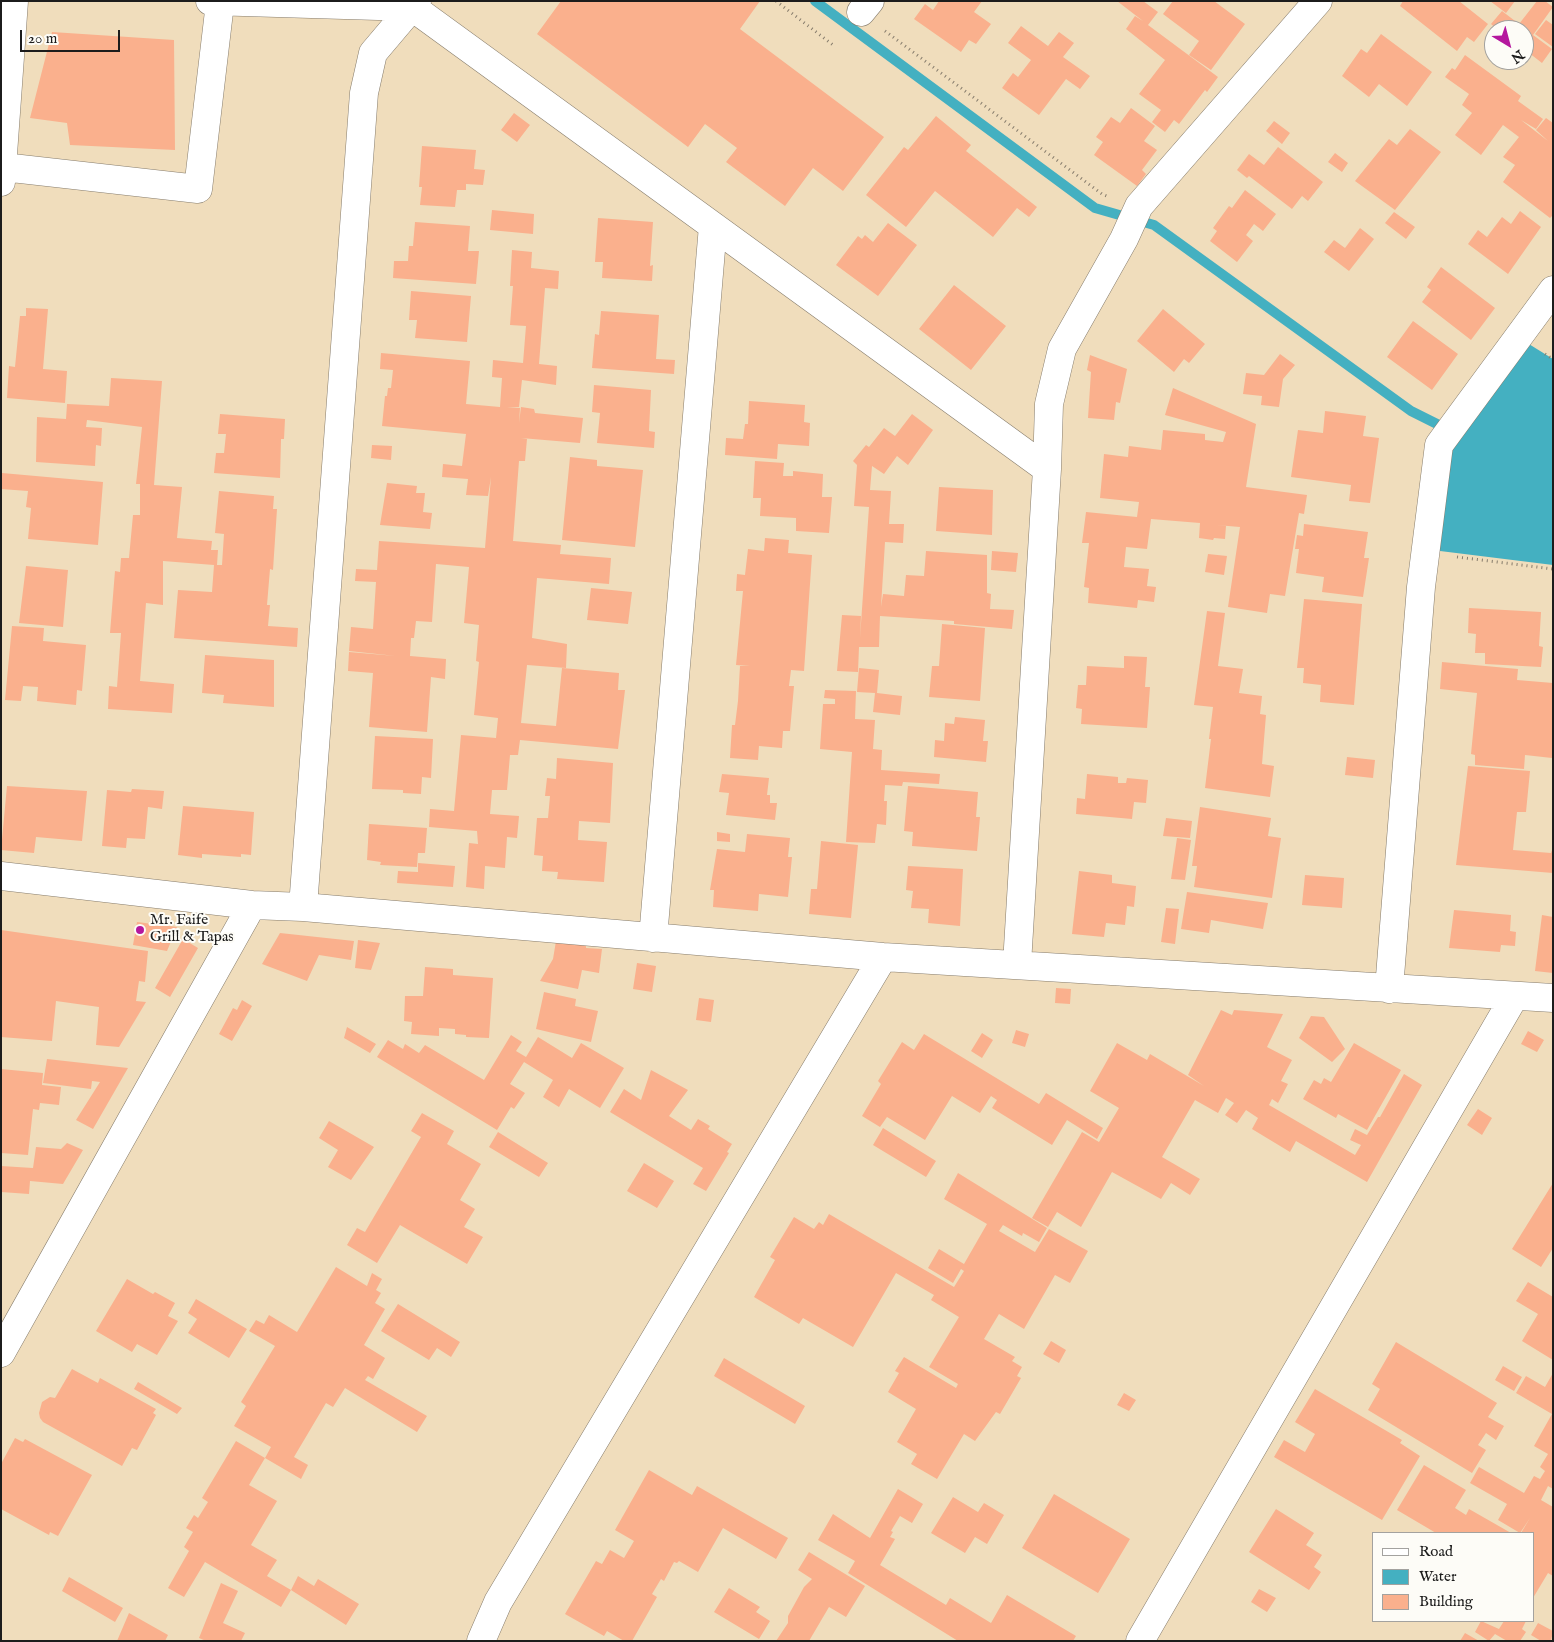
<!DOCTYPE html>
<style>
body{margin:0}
#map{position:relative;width:1554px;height:1642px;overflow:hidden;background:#f0ddbc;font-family:"IM FELL English",serif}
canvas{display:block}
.frame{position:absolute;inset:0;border:2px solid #1c1c1c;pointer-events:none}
.legend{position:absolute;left:1372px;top:1532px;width:162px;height:90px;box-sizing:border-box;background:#fdfcf7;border:1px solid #a3a29f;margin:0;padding:6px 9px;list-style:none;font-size:15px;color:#1c1c1c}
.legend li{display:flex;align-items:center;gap:10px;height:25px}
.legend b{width:25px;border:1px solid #a3a29f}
.north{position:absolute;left:1484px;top:20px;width:50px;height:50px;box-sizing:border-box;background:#fdfcf7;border:1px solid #a3a29f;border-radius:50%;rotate:143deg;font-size:14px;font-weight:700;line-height:20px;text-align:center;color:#1c1c1c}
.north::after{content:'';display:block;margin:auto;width:18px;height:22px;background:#b5179e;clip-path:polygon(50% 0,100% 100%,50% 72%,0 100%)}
.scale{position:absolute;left:20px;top:30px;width:100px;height:22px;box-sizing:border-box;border:2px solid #1c1c1c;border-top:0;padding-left:6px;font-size:15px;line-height:18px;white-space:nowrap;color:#1c1c1c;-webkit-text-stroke:4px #fdfcf7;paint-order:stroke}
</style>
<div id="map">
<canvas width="1554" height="1642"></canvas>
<div class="frame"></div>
<ul class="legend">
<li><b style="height:6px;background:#fff"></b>Road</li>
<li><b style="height:14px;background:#44b0c1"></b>Water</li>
<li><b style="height:14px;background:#fab08d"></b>Building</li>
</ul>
<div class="north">N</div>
<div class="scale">20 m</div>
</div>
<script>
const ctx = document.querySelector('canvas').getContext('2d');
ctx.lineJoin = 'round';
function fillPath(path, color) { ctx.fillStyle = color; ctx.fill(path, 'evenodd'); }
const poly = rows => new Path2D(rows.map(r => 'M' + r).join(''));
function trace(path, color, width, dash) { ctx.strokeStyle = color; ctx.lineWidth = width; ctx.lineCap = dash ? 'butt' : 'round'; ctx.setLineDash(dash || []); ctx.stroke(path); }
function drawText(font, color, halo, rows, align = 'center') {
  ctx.font = font + ' "IM FELL English",serif'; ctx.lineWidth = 4; ctx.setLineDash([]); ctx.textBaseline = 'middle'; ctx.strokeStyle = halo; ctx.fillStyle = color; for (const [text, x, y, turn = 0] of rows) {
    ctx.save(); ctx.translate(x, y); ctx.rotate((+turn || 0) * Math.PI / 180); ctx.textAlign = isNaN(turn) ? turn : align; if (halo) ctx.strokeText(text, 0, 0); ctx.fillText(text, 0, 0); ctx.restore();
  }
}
const water = poly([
 [1524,341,1553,359,1553,565,1432,550,1446,449]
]);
const stream = poly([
 [815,1,1095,208,1154,225,1411,411,1449,430]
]);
const building = poly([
 [561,1,760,1,740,29,884,137,843,191,813,168,785,206,726,162,737,148,705,124,688,147,537,34],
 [939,1,982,1,974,12,991,24,976,44,969,40,961,52,914,19,925,4,933,10],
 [1117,1,1143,1,1158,12,1148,25,1218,77,1207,92,1205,90,1179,124,1174,120,1165,132,1152,122,1161,110,1139,94,1165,60,1126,29,1135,16,1143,21],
 [1173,1,1214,1,1245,24,1211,70,1189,55,1199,41,1163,14],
 [1403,1,1459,1,1488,24,1474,42,1467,37,1457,51,1400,6],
 [1490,1,1515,1,1506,13],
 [1537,1,1545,1,1553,7,1533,35,1552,49,1542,63,1524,49,1528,42,1524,46,1524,30,1498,30,1491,24,1502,11,1519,24],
 [1546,20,1553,25,1553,47,1535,34],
 [1021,26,1048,46,1059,32,1074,43,1063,57,1090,76,1080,89,1066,79,1039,115,1002,88,1013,73,1018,77,1031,60,1008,43],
 [52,32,174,40,175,150,70,145,67,123,30,118],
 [1381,34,1432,72,1407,106,1379,84,1369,97,1342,76,1361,49,1367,53],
 [1465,55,1521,96,1518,101,1543,119,1536,129,1521,120,1548,141,1536,130,1546,118,1553,123,1553,215,1550,218,1503,182,1515,165,1503,157,1519,137,1503,125,1481,155,1455,135,1472,113,1462,105,1469,94,1445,77,1452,68,1455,70],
 [1131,108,1155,126,1144,141,1157,150,1142,170,1146,174,1137,186,1094,155,1103,142,1096,137,1111,117,1120,123],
 [514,113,530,125,517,142,501,130],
 [936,116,971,145,966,151,1037,207,1029,217,1017,208,993,237,935,191,906,227,866,195,904,147,908,150],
 [1274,121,1290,133,1282,144,1266,131],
 [1410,129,1441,152,1395,210,1355,181,1389,139,1397,145],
 [422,146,476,150,474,169,485,170,483,185,466,184,466,190,457,190,455,207,420,205,422,187,419,187],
 [1278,147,1323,182,1308,201,1302,196,1292,209,1249,176,1247,178,1237,170,1249,154,1264,165],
 [1335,153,1348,163,1342,172,1328,162],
 [1245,190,1276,214,1263,231,1254,224,1246,235,1253,241,1237,262,1210,241,1217,231,1213,228,1229,206,1232,208],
 [492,210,534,214,533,234,490,230],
 [1520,211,1541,227,1508,274,1468,244,1478,230,1487,237,1502,217,1511,224],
 [1394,212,1415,227,1406,239,1385,223],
 [598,218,653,222,650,266,653,265,652,281,602,278,603,262,595,262],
 [415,222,470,226,468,251,479,251,476,284,393,278,394,261,408,261,409,246,413,246],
 [888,223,917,245,878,296,836,265,858,236,862,239,865,235,873,242],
 [1360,228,1374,239,1349,271,1324,252,1334,240,1345,248],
 [512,250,532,252,531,268,559,271,558,289,545,288,539,364,557,366,556,385,522,380,519,407,507,407,520,408,519,423,521,407,534,409,535,413,583,418,580,443,521,438,527,439,525,461,519,461,513,541,561,545,560,554,611,558,609,584,537,578,532,638,567,644,566,668,527,665,521,723,556,726,562,668,619,673,618,690,625,690,618,749,520,740,518,755,510,755,507,790,492,790,490,814,519,816,517,838,507,837,505,868,485,866,484,889,466,887,469,843,478,844,477,831,429,827,430,809,454,811,461,735,496,738,498,718,474,715,479,662,476,661,479,625,464,623,469,567,436,564,432,622,416,621,414,638,411,638,410,656,446,659,445,679,431,677,427,732,369,727,373,673,348,671,349,652,396,656,349,651,351,627,373,629,376,582,355,581,356,569,377,570,379,541,485,548,491,477,488,496,466,495,468,479,442,477,443,464,462,466,466,434,382,426,385,396,387,396,388,388,391,388,393,370,380,369,381,353,470,361,466,404,500,407,502,378,492,377,493,360,523,363,526,326,510,325,513,286,510,286],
 [1441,267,1495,308,1471,340,1422,302,1431,290,1427,287],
 [954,285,1006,326,971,370,919,329],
 [411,291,471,296,467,342,415,338,417,320,409,320],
 [26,308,48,309,43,369,67,371,65,403,7,398,9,366,15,367,20,316,26,316],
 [1163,309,1205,344,1189,363,1184,359,1174,372,1137,341],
 [601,311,659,315,656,359,675,360,674,374,592,368,595,334,599,335],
 [1413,321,1458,354,1432,390,1387,357],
 [1280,354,1295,365,1283,379,1279,407,1261,405,1262,396,1243,394,1246,373,1264,375],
 [1090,355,1127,369,1120,403,1116,402,1114,420,1088,418,1091,372,1087,370],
 [111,378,162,381,154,485,182,487,177,538,212,541,211,550,218,550,217,565,222,565,224,534,215,533,219,491,274,496,273,509,277,509,273,570,270,569,267,605,270,605,268,626,298,628,297,647,174,638,178,590,212,592,214,565,163,561,163,605,146,603,140,681,174,684,172,713,108,709,109,686,117,687,121,633,110,633,115,571,120,572,121,558,129,558,133,515,140,515,140,484,136,484,142,427,87,420,86,427,102,428,101,446,96,445,95,466,36,462,37,417,66,419,67,404,109,406],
 [594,385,651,390,649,431,655,432,654,448,597,443,600,413,592,412],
 [1173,388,1256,424,1246,487,1307,495,1304,514,1299,513,1285,596,1270,594,1267,613,1228,607,1240,527,1216,525,1226,526,1225,539,1214,538,1213,540,1199,538,1200,523,1151,519,1147,549,1126,547,1124,567,1149,569,1147,586,1156,587,1154,602,1138,600,1137,608,1088,603,1089,588,1084,587,1089,543,1082,543,1086,512,1137,517,1139,502,1100,498,1104,454,1128,457,1129,446,1161,450,1163,430,1205,434,1205,440,1223,442,1226,432,1165,415],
 [749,401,805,405,804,422,810,423,809,446,778,444,777,459,725,455,726,438,743,439,745,424,748,424],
 [1325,411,1366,416,1363,436,1379,438,1370,503,1349,501,1351,485,1291,477,1298,430,1323,433],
 [220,414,285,419,284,439,281,439,280,478,214,473,216,453,224,453,226,434,218,434],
 [912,414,933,430,908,465,897,456,884,474,872,466,870,490,891,491,889,524,904,524,903,543,885,542,881,607,883,594,904,596,906,575,924,576,926,551,987,555,987,593,991,594,990,609,1014,610,1012,629,954,624,954,621,880,616,879,647,859,647,858,672,837,671,842,615,861,616,860,638,869,507,854,506,857,465,853,461,866,445,869,447,884,428,895,436],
 [372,445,392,446,391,460,371,458],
 [570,457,597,460,597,466,643,470,635,547,562,540],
 [755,461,784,463,783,476,793,476,793,471,823,474,822,497,832,497,829,533,796,531,796,518,760,516,761,498,753,498],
 [2,473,103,482,98,545,28,539,31,508,26,507,28,491,1,489],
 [387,483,417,486,416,493,425,493,423,512,432,513,430,529,380,525],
 [939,487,993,490,992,535,936,531],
 [1304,524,1368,532,1364,558,1369,558,1363,597,1322,592,1324,577,1296,573,1299,549,1295,549,1297,535,1303,536],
 [765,538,789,540,788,553,812,555,804,671,791,670,789,686,794,686,790,731,783,731,782,748,759,746,758,760,730,758,732,725,735,725,738,701,740,666,750,666,736,665,743,591,736,591,737,574,745,575,748,549,764,551],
 [992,551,1018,553,1016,572,991,570],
 [1208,554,1227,556,1224,575,1205,572],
 [26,566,68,570,63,627,19,623],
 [591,588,632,592,628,624,587,620],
 [1304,599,1362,604,1354,705,1320,702,1321,685,1303,683,1304,668,1297,668],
 [1469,608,1541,612,1539,646,1543,647,1541,667,1485,664,1485,653,1475,653,1476,634,1468,633],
 [1207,611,1225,613,1218,666,1243,669,1239,693,1262,696,1260,714,1266,715,1262,764,1274,766,1270,797,1205,788,1211,739,1209,739,1213,707,1194,705],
 [942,624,985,628,980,701,929,697,932,666,939,666],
 [12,626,44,628,43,641,86,645,82,691,77,690,76,705,37,701,38,687,23,686,21,701,5,700],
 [205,655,274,660,274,707,223,703,224,695,202,693],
 [1124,656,1147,657,1145,687,1150,687,1147,728,1081,724,1082,709,1076,708,1078,685,1086,685,1087,666,1124,668],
 [1442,662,1518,669,1517,680,1553,683,1552,758,1525,755,1524,769,1475,765,1475,755,1471,754,1477,693,1440,689],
 [859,668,879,670,877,693,902,696,900,715,873,712,875,693,857,692],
 [825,690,856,691,855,719,875,720,873,749,882,750,881,770,940,774,939,784,903,782,902,786,885,785,884,801,887,801,886,825,877,824,875,843,846,842,852,752,820,749,823,704,835,704,835,699,824,698],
 [955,717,985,720,983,741,988,741,986,762,934,757,935,740,944,741,945,723,954,724],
 [375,736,433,739,431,778,422,777,421,794,403,793,403,790,372,789],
 [1347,757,1375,760,1373,778,1345,775],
 [557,758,613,763,610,823,579,821,578,840,607,842,604,882,557,879,558,872,542,871,543,856,534,855,537,818,548,818,550,796,545,796,547,778,556,779],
 [1468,766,1530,771,1526,812,1517,812,1513,850,1551,853,1553,847,1553,873,1456,865],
 [722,774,769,778,767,795,770,795,770,803,777,803,775,820,726,815,729,793,719,792],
 [1087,774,1118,777,1118,783,1126,783,1127,778,1148,780,1146,803,1134,802,1132,819,1076,814,1077,798,1085,799],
 [7,786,87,791,82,841,36,837,34,853,1,850],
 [908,786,978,792,976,817,980,817,977,851,912,846,913,832,904,831],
 [132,789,164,791,162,809,148,807,145,839,127,838,126,848,102,846,107,790,131,792],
 [183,806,254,812,251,855,241,854,241,857,202,854,202,858,178,855],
 [1200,807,1271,818,1268,836,1281,838,1272,898,1194,887,1197,866,1192,866],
 [1166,818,1192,821,1190,838,1163,836],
 [369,824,427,828,425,853,418,853,417,867,380,865,381,862,367,860],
 [717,832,730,834,730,842,717,841],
 [747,834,790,838,788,857,792,857,788,897,759,894,758,911,713,907,714,890,710,890,717,849,745,852],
 [1177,838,1191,840,1185,880,1171,879],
 [821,841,858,845,851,918,809,914,811,889,817,889],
 [418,863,455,866,453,887,397,883,398,871,418,872],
 [908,866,963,869,960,926,928,923,929,909,911,908,913,891,906,890],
 [1079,871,1112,875,1112,883,1136,886,1134,907,1127,906,1125,925,1106,923,1104,937,1072,934],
 [1305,875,1344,878,1342,908,1302,905],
 [1187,892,1268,903,1263,929,1211,920,1209,933,1181,929],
 [1166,908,1179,909,1175,944,1161,942],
 [1454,910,1511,915,1510,931,1516,932,1515,946,1501,945,1500,952,1449,948],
 [1542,915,1553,917,1553,973,1535,971],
 [137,922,177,927,167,951,133,945],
 [1,930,148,951,145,982,139,981,136,1001,146,1002,119,1047,96,1045,99,1007,56,1001,52,1041,1,1037],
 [280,933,354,941,351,960,319,955,307,981,262,964],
 [183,939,198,948,170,997,155,988],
 [358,940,380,943,371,970,355,968],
 [556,941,586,944,586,948,602,949,599,973,582,970,578,989,540,981,553,959],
 [637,963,656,966,652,992,633,989],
 [425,967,453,969,453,975,493,978,489,1038,466,1037,466,1035,455,1034,455,1029,439,1028,439,1036,411,1034,412,1022,404,1021,405,996,423,996],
 [1056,988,1071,989,1070,1004,1055,1003],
 [544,992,576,999,575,1006,598,1011,591,1042,536,1029],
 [699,998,714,1000,711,1022,696,1020],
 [242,1000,252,1006,232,1041,219,1034,233,1008,237,1010],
 [1221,1010,1232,1015,1234,1010,1283,1014,1267,1047,1292,1060,1281,1081,1288,1084,1278,1103,1272,1099,1269,1105,1355,1155,1361,1145,1350,1140,1355,1129,1367,1135,1378,1117,1380,1117,1404,1074,1422,1085,1367,1182,1296,1141,1290,1152,1252,1129,1258,1118,1246,1110,1237,1123,1225,1115,1234,1103,1226,1098,1218,1113,1195,1100,1162,1157,1200,1179,1190,1195,1171,1183,1161,1199,1112,1172,1081,1227,1057,1212,1048,1227,1032,1218,1082,1132,1099,1142,1119,1108,1090,1091,1117,1043,1147,1060,1150,1054,1204,1086,1188,1075],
 [1311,1016,1324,1017,1345,1049,1332,1062,1299,1038],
 [347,1027,376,1044,370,1053,344,1038],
 [1016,1030,1029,1034,1025,1047,1012,1043],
 [1528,1031,1544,1040,1537,1052,1521,1044],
 [982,1033,993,1040,982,1058,971,1051],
 [924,1034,1039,1104,1046,1093,1103,1128,1097,1139,1067,1120,1052,1145,992,1108,997,1100,991,1096,980,1113,952,1096,925,1140,887,1117,880,1127,862,1116,881,1084,878,1081,902,1042,914,1050],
 [511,1035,522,1042,516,1051,526,1057,538,1037,572,1058,581,1043,624,1068,600,1108,569,1089,559,1107,543,1097,553,1080,524,1062,510,1084,525,1093,514,1109,511,1107,497,1130,377,1057,388,1040,403,1049,405,1044,419,1053,425,1045,484,1080],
 [1354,1043,1401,1070,1367,1130,1338,1114,1336,1118,1303,1099,1314,1080,1321,1084,1324,1078,1331,1082],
 [47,1059,128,1068,93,1129,76,1120,100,1082,92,1081,91,1089,43,1083],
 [1,1069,43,1073,42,1085,61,1087,59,1105,40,1103,39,1110,33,1109,28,1155,1,1153],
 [651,1070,688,1090,669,1116,691,1130,698,1119,710,1126,708,1129,732,1144,727,1152,729,1153,706,1191,693,1184,703,1168,610,1112,624,1089,641,1100],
 [1478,1109,1492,1118,1482,1135,1467,1125],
 [422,1113,454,1131,447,1144,481,1164,460,1200,475,1209,464,1227,483,1237,467,1264,400,1225,377,1263,347,1245,357,1228,365,1232,421,1137,411,1131],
 [329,1121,374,1147,351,1180,328,1167,338,1150,319,1138],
 [883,1128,936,1161,926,1177,873,1145],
 [498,1132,548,1163,539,1177,489,1147],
 [67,1143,83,1150,63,1184,30,1181,29,1194,1,1192,1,1166,33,1168,36,1147,61,1149],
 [644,1163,674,1181,657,1208,627,1191],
 [958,1173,1047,1228,1039,1242,1023,1233,1022,1236,1003,1225,999,1231,1035,1252,1049,1229,1088,1251,1070,1283,1055,1275,1024,1329,999,1314,984,1339,1015,1357,1012,1361,1022,1367,1017,1376,1021,1378,1000,1414,996,1412,975,1441,964,1434,937,1479,911,1464,917,1454,897,1442,916,1409,888,1392,899,1373,895,1371,904,1357,956,1388,958,1384,929,1367,959,1317,931,1300,934,1295,896,1273,853,1347,803,1318,799,1324,754,1297,775,1260,770,1257,794,1217,814,1229,819,1222,823,1225,829,1214,954,1287,964,1271,961,1269,953,1283,928,1268,939,1249,964,1264,987,1224,944,1199],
 [1553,1183,1553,1248,1541,1267,1512,1249],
 [336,1267,367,1286,372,1273,382,1279,376,1290,381,1293,375,1303,385,1309,364,1345,385,1358,373,1379,368,1376,365,1380,427,1416,417,1432,345,1388,333,1407,326,1403,294,1457,308,1465,301,1479,265,1458,271,1447,234,1426,246,1406,241,1402,275,1346,249,1331,256,1320,264,1324,269,1315,297,1332],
 [127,1279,153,1294,155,1292,175,1303,168,1316,178,1321,157,1355,137,1344,132,1352,96,1331],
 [1528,1282,1553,1297,1553,1360,1522,1341,1538,1314,1516,1301],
 [196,1299,247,1329,229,1358,188,1333,197,1319,188,1313],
 [398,1304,460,1342,451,1357,437,1348,429,1360,381,1331],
 [1051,1341,1066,1350,1059,1363,1043,1354],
 [1396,1342,1497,1403,1488,1417,1504,1426,1496,1440,1486,1433,1478,1445,1486,1450,1472,1473,1368,1410,1380,1389,1372,1384],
 [724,1358,805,1406,795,1424,714,1376],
 [1503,1366,1522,1377,1514,1391,1495,1380],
 [72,1369,98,1383,100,1378,156,1409,153,1413,156,1415,137,1450,132,1448,122,1466,43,1422,40,1418,39,1413,42,1402,50,1397,55,1398],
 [1553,1373,1553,1489,1548,1486,1541,1500,1553,1507,1553,1576,1548,1573,1533,1598,1533,1533,1521,1533,1530,1518,1520,1533,1498,1520,1507,1504,1470,1483,1479,1467,1524,1493,1534,1476,1540,1479,1545,1471,1540,1467,1548,1454,1534,1446,1552,1414,1516,1393,1526,1376,1545,1387],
 [138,1382,182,1408,177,1414,134,1389],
 [1315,1389,1402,1440,1400,1443,1420,1456,1382,1520,1274,1457,1284,1440,1305,1452,1315,1434,1295,1422],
 [1124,1393,1136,1400,1129,1411,1117,1405],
 [15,1438,23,1442,25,1439,92,1475,58,1536,50,1532,49,1535,1,1509,1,1464],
 [236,1441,265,1458,249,1485,277,1501,251,1545,277,1560,267,1576,291,1590,281,1607,205,1562,184,1597,168,1588,189,1551,184,1547,193,1532,186,1528,194,1515,198,1518,208,1502,202,1498],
 [1424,1465,1466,1490,1455,1508,1466,1515,1469,1509,1511,1533,1436,1533,1397,1510],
 [649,1470,692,1495,697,1486,788,1538,776,1559,723,1528,698,1572,679,1561,677,1563,674,1562,664,1581,661,1579,652,1594,657,1597,632,1641,624,1641,607,1631,604,1636,565,1614,596,1561,602,1564,610,1550,624,1558,634,1541,615,1530],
 [898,1489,923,1504,912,1523,900,1516,891,1531,893,1532,890,1537,895,1539,880,1565,946,1605,950,1598,991,1623,1007,1595,1076,1636,1073,1641,958,1641,848,1573,855,1561,818,1540,833,1514,870,1538],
 [1054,1494,1130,1539,1098,1593,1022,1548],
 [953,1497,978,1512,984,1503,1004,1515,987,1544,975,1537,965,1553,931,1533],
 [1276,1509,1314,1533,1306,1545,1322,1555,1314,1567,1321,1572,1309,1590,1249,1552],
 [809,1552,865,1586,846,1617,829,1607,809,1641,776,1641,788,1623,788,1616,804,1587,812,1579,798,1570],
 [298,1576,314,1586,318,1579,359,1604,346,1625,291,1590],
 [69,1577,123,1608,115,1622,62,1591],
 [221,1583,238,1591,223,1623,245,1633,241,1641,206,1641,199,1638],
 [729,1588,760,1607,756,1612,770,1621,759,1639,714,1612],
 [1259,1589,1276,1598,1267,1612,1251,1602],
 [129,1613,168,1635,165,1641,117,1641],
 [1481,1621,1499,1629,1504,1621,1526,1621,1522,1629,1526,1632,1520,1641,1507,1641,1495,1634,1489,1641,1475,1632],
 [1538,1623,1553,1631,1551,1641,1541,1641,1531,1635],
 [1465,1633,1479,1641,1460,1641]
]);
const path = poly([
 [776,1,833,45],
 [885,31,1102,194,1109,197],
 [1545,354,1553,359],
 [1457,557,1553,569]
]);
const minor = poly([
 [210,1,412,7,1047,469],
 [861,12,870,1],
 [3,167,198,189,220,3],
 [1,182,14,1],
 [1,876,252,905,303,907,883,957,1553,998],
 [303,907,364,93,373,53,417,1],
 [653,938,713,226],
 [1017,964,1047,469,1049,404,1062,349,1124,239,1139,206,1318,1],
 [1389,989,1421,587,1439,445,1553,290],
 [1,1353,252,905],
 [481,1641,498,1602,883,957],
 [1140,1641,1514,997]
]);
const markers = [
 [140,930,5,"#b5179e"]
];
const poiNames = [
 ["Mr. Faife",150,921],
 ["Grill & Tapas",150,938]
];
fillPath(water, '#44b0c1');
trace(stream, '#44b0c1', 10);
fillPath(building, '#fab08d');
trace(minor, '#867c6c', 29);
trace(path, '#867c6c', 3, [1, 4]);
trace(minor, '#fff', 28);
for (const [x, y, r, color] of markers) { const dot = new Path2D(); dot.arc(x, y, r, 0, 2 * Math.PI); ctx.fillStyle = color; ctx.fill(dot); trace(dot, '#fdfcf7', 2); }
drawText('15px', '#1c1c1c', '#fdfcf7', poiNames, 'left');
</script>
